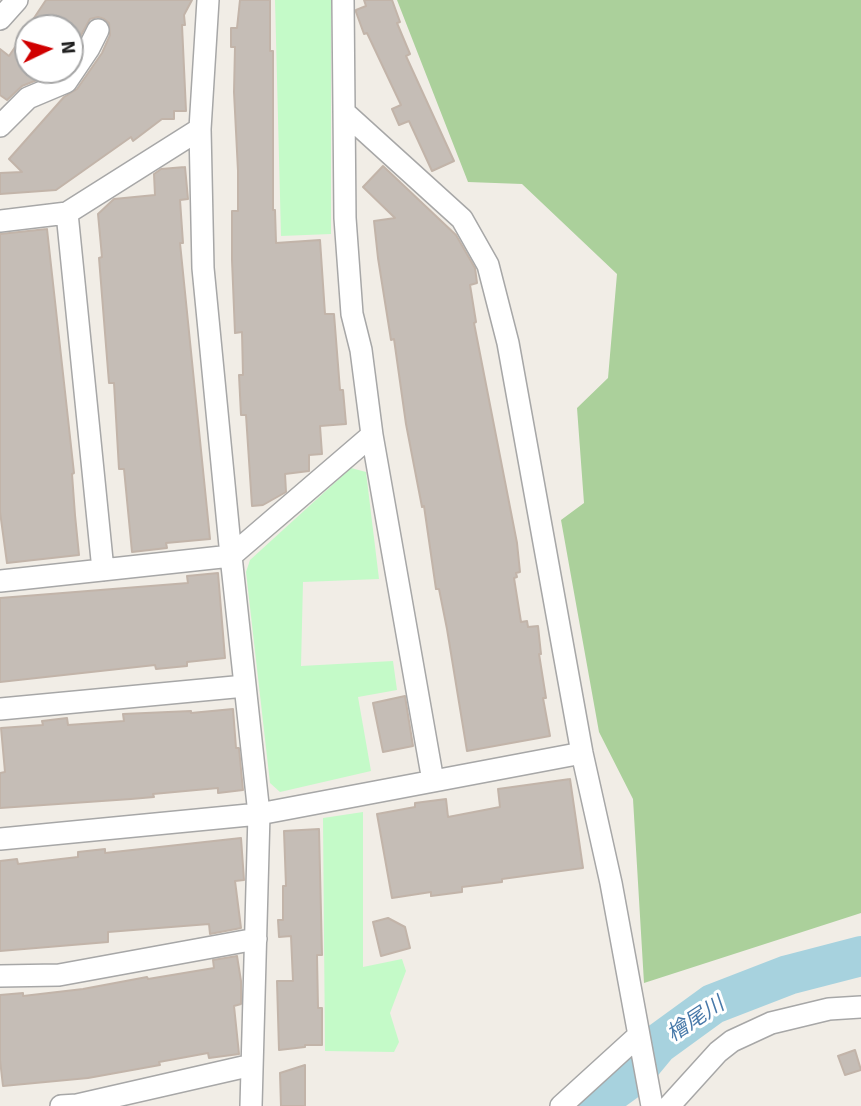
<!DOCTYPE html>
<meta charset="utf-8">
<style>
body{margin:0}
#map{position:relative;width:861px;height:1106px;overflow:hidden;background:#f1ede6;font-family:Signika,sans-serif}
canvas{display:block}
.north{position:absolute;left:14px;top:14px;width:70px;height:70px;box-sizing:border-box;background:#fff;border:2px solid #a6a6a6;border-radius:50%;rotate:85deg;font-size:19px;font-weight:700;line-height:28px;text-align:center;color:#202020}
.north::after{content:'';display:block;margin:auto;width:24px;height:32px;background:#d00000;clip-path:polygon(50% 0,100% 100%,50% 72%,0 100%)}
</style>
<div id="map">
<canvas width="861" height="1106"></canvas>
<div class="north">N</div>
</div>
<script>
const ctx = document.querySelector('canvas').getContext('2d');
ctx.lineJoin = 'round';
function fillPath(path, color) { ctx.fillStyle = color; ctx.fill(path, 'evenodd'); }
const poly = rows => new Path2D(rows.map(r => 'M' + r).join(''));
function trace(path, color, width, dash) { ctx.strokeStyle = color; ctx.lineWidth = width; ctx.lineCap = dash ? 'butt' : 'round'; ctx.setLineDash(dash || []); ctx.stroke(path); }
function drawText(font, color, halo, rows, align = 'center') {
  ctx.font = font + ' Signika,"Noto Sans JP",sans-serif'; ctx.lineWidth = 6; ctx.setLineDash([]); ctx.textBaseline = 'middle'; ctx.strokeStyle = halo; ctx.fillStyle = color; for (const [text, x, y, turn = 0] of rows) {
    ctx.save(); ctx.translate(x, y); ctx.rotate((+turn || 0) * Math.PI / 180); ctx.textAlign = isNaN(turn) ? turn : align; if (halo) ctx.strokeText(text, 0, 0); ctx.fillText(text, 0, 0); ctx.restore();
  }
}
const forest = poly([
 [397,0,861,0,861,913,644,983,633,799,599,732,561,520,584,503,577,408,608,378,617,274,522,184,468,182]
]);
const park = poly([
 [275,0,331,0,331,234,281,236],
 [351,468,366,472,379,579,303,582,301,666,393,661,397,690,358,697,371,771,280,792,270,783,246,572,250,560],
 [363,812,363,967,402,959,406,971,390,1013,399,1042,394,1052,325,1051,323,818]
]);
const river = poly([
 [592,1106,629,1079,658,1044,713,1004,788,975,861,956]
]);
const building = poly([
 [46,0,192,0,184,15,185,25,182,25,186,111,174,111,174,119,162,119,133,141,131,137,56,190,0,194,0,173,22,172,9,159,64,97,77,89,102,53,110,35,109,23,104,19,98,17,90,19,80,37,70,28,41,28,32,21,46,0],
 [240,0,270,0,270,51,273,51,273,210,275,210,276,243,320,240,325,314,334,314,340,390,343,390,346,424,320,426,322,454,309,455,309,471,285,474,286,492,263,505,252,506,246,415,241,415,239,375,243,375,242,332,235,333,232,260,232,211,238,211,238,171,234,92,235,47,231,47,231,28,237,28,240,0],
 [364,0,392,0,400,22,397,23,410,54,406,56,454,161,432,171,409,121,399,125,392,109,401,105,367,33,364,34,356,12,356,10,366,6,364,0],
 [28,28,28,70,47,70,42,78,22,86,7,100,0,95,0,49,9,56,28,28],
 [383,166,456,235,475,268,477,283,470,285,476,322,474,323,517,543,520,572,516,573,517,577,514,578,521,622,527,621,528,627,538,626,541,654,539,654,546,698,543,698,550,736,467,751,447,629,439,589,436,589,424,506,422,507,406,424,394,339,391,340,378,258,374,221,395,218,363,187,383,166],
 [185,167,188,199,180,200,183,243,180,243,210,539,166,543,167,548,132,552,124,469,119,469,114,383,109,383,99,258,102,257,98,214,114,199,155,195,154,174,161,169,185,167],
 [47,229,74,473,72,474,75,515,79,555,7,563,0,512,0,234,47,229],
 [218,573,225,658,187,662,187,666,156,669,155,665,0,682,0,598,188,583,187,576,218,573],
 [405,696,413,746,383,752,373,703,405,696],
 [233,709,236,748,239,748,243,790,218,793,218,788,153,794,154,797,131,799,0,808,0,773,5,772,1,728,43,725,42,721,67,718,68,725,124,721,123,714,191,711,191,713,233,709],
 [570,779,583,868,502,879,502,882,462,887,462,892,431,896,431,892,392,898,377,814,415,807,415,803,446,799,448,817,500,807,498,789,570,779],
 [319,829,322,955,317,955,318,1008,322,1008,322,1045,305,1045,305,1047,279,1050,277,981,293,981,291,936,279,937,278,920,283,920,283,886,286,886,284,831,319,829],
 [241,838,244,880,235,881,241,928,210,934,209,924,108,932,108,942,0,951,0,861,17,859,18,864,78,857,78,852,105,849,105,853,241,838],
 [388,918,405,927,410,948,381,956,373,922,388,918],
 [237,956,241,981,241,1004,234,1006,239,1054,209,1058,208,1053,159,1062,160,1065,88,1078,3,1086,0,1060,0,995,23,993,23,996,83,989,147,977,148,979,214,968,213,960,237,956],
 [855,1050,861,1070,845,1075,838,1056,855,1050],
 [305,1065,305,1106,281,1106,280,1073,305,1065]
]);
const minor = poly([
 [208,0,200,129,203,268,231,556,259,814,251,1106],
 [343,0,345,218,352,314,361,350,372,435,433,781],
 [0,19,17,0],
 [344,112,462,219,488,265,508,343,582,753,611,883,652,1106],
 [0,126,28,98,66,82,89,48,98,30],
 [67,213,103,570],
 [0,221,67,213,200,129],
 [0,581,231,556,372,435],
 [0,709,245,686],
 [0,839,259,814,582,753],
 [0,976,59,975,256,939],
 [61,1106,77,1105,252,1065],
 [561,1106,639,1035],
 [669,1106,718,1052,732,1041,771,1023,829,1009,861,1007]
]);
const waterNames = [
 ["檜尾川",696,1020,-33]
];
fillPath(forest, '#abd09b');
fillPath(park, '#c4fac8');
trace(river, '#a7d2de', 40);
fillPath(building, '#c5bdb6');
trace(building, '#c2b4a9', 2);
trace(minor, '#a7a7a7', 24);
trace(minor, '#fff', 21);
drawText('italic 21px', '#4879a9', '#fff', waterNames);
</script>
